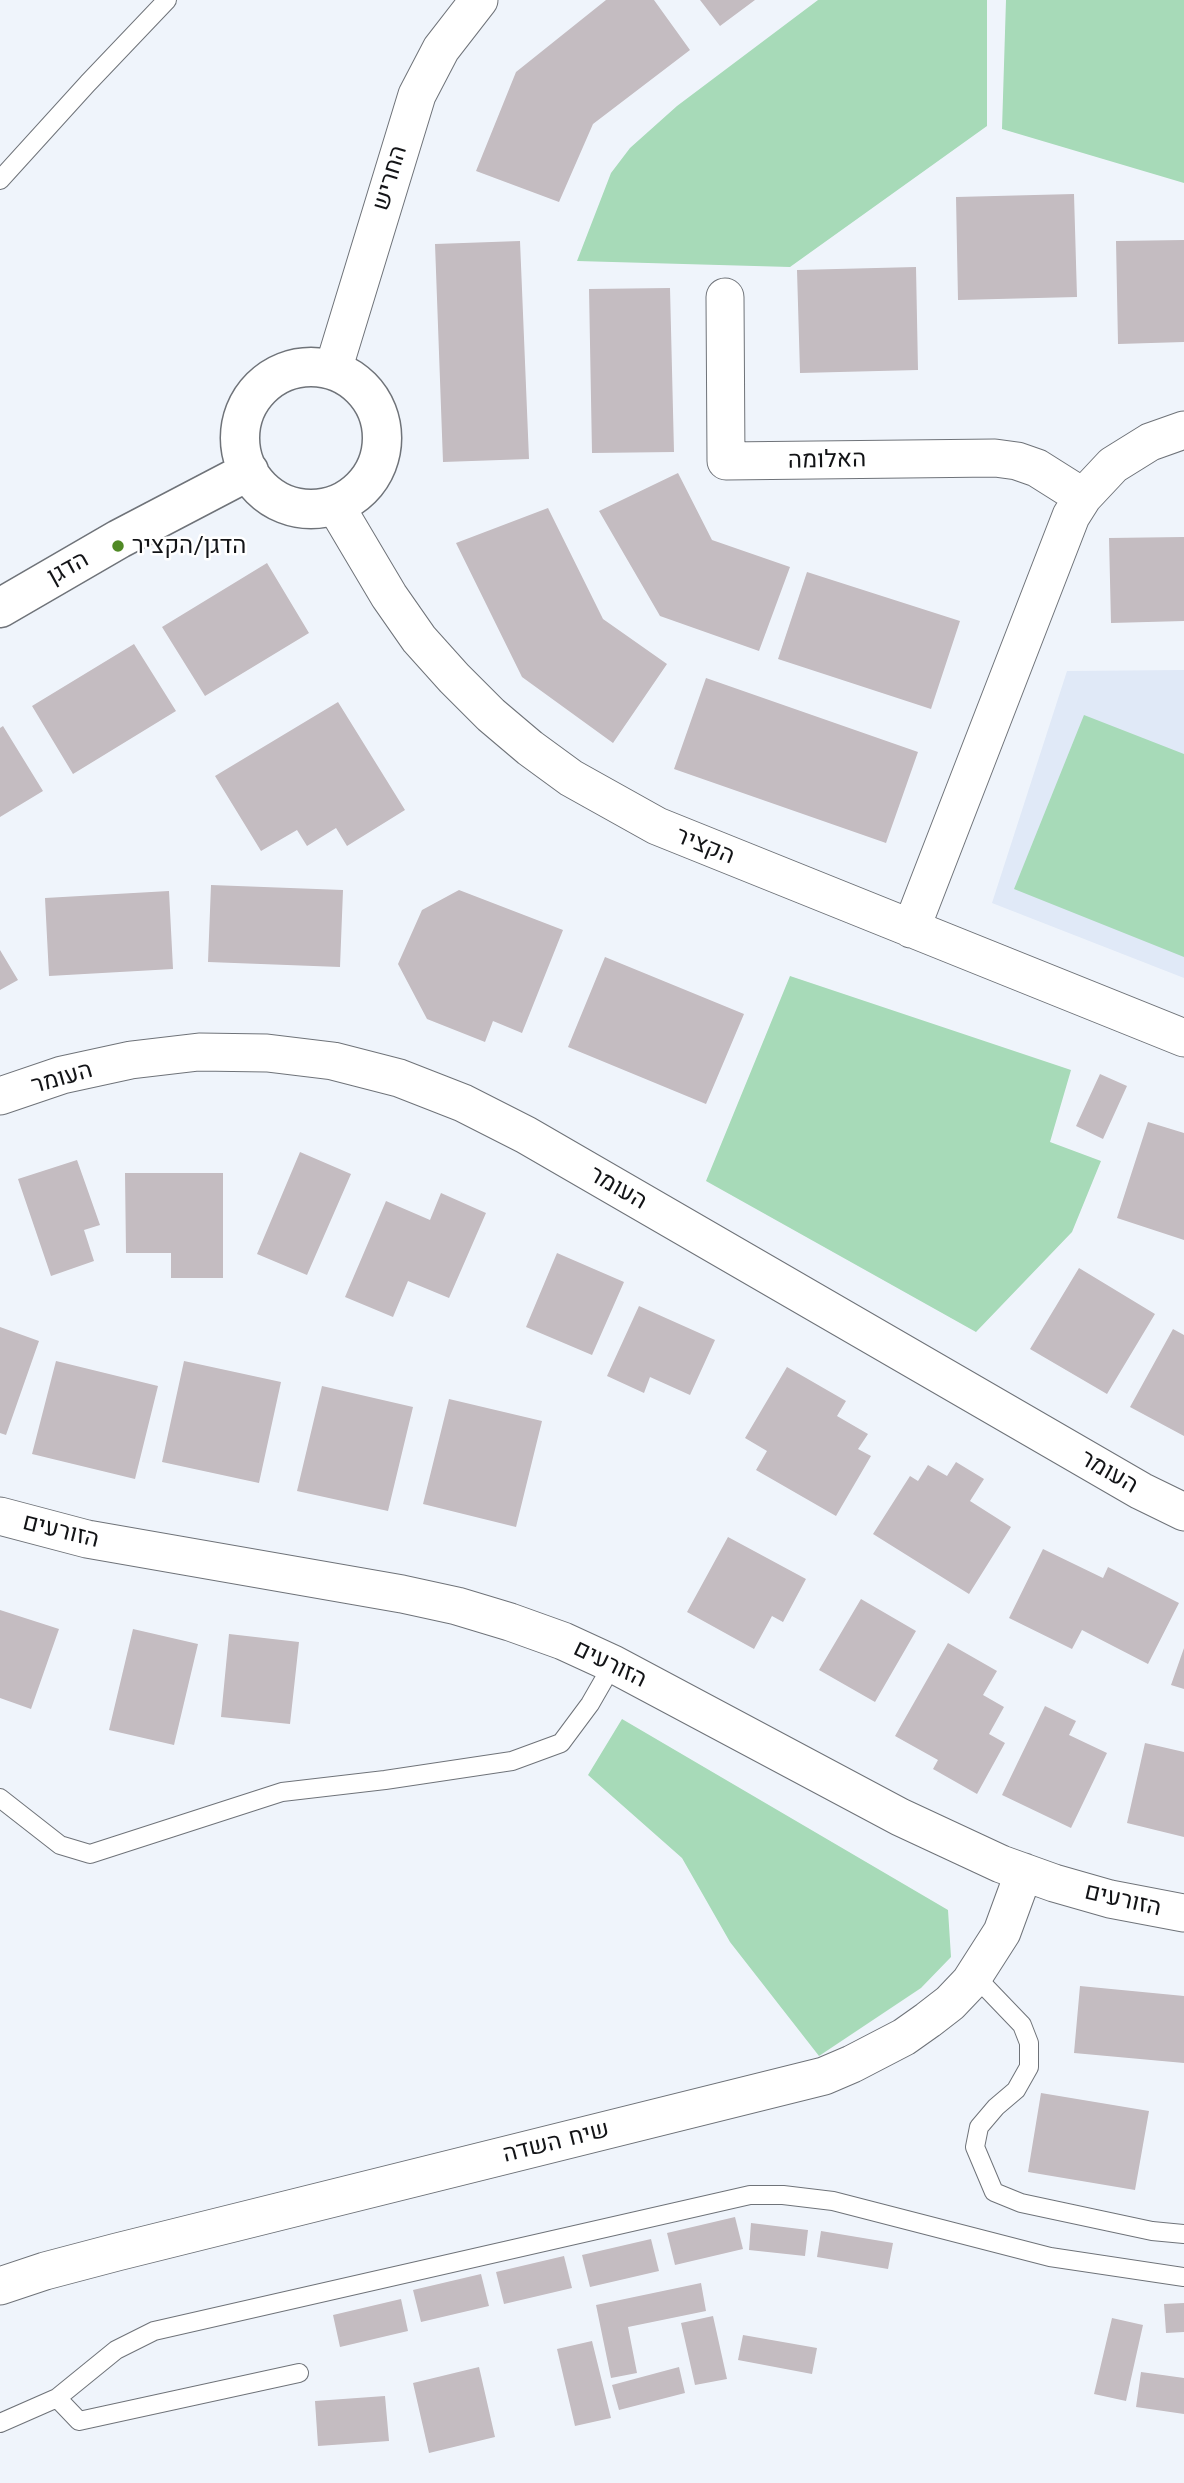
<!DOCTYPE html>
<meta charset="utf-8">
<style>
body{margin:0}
canvas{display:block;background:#eff4fb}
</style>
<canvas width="1184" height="2483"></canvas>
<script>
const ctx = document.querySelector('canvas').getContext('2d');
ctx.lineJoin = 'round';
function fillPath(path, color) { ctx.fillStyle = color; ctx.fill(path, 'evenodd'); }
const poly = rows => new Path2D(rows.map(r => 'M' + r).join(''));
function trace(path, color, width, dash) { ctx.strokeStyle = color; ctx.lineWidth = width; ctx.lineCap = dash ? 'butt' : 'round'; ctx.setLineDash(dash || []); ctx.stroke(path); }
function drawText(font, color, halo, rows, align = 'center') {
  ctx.font = font + ' "Work Sans",Heebo,sans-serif'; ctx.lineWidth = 5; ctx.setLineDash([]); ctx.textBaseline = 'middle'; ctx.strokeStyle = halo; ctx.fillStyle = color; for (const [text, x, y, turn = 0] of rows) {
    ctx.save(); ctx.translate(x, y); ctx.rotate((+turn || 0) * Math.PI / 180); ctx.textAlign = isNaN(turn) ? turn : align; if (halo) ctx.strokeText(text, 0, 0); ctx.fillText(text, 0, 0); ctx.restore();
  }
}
const built = poly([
 [1184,670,1184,978,992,903,1067,671]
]);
const green = poly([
 [818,0,987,0,987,126,790,267,577,261,611,173,630,148,677,106],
 [1006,0,1184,0,1184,183,1002,129],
 [1084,715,1184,754,1184,957,1014,889],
 [790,976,1071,1070,1050,1142,1101,1161,1072,1232,976,1332,706,1181],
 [622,1719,948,1910,951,1957,921,1988,819,2056,730,1942,682,1858,588,1775]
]);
const building = poly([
 [606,0,654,0,690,50,593,124,559,202,476,171,516,72],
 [700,0,755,0,720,26],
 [1074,194,1077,297,958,300,956,197],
 [1184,240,1184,342,1118,344,1116,241],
 [520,241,529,459,443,462,435,244],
 [916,267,918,370,800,373,797,270],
 [670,288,674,452,592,453,589,289],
 [678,473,712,540,790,567,759,651,660,616,599,511],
 [548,508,603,619,667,664,613,743,522,677,456,543],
 [1184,537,1184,621,1111,623,1109,538],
 [267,563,309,633,205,696,162,627],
 [807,572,960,621,931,709,778,659],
 [134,644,176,711,73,774,32,706],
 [706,678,918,752,886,843,674,769],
 [338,702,405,810,347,846,336,828,307,846,297,830,261,851,215,776],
 [3,726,43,791,0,817,0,728],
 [211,885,343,890,340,967,208,962],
 [459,890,563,930,522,1033,493,1021,485,1042,427,1019,398,964,422,910],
 [169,891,173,969,49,976,45,898],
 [0,950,18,980,0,990],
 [605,957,744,1014,706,1104,568,1047],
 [1100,1074,1127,1086,1103,1139,1076,1126],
 [1148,1122,1184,1133,1184,1240,1117,1218],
 [300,1152,351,1174,307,1275,257,1254],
 [77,1160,100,1225,84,1230,94,1261,51,1276,18,1179],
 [125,1173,223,1173,223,1278,171,1278,171,1253,126,1253],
 [441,1193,486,1213,449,1298,408,1281,393,1317,345,1297,386,1201,430,1220],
 [557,1253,624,1282,592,1355,526,1327],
 [1079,1268,1155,1314,1107,1394,1030,1349],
 [639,1306,715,1340,690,1395,650,1377,644,1393,607,1376],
 [0,1327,39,1341,6,1435,0,1433],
 [1173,1329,1184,1335,1184,1436,1130,1407],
 [56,1361,158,1386,135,1479,32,1454],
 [184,1361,281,1382,259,1483,162,1462],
 [787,1367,846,1401,837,1416,868,1434,858,1449,871,1456,836,1516,756,1470,767,1451,745,1438],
 [322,1386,413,1407,388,1511,297,1491],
 [449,1399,542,1421,516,1527,423,1504],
 [956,1462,984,1479,970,1501,1011,1527,969,1594,873,1534,910,1476,918,1481,928,1465,947,1476],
 [728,1537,806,1579,783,1622,772,1616,754,1649,687,1612],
 [1043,1549,1103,1578,1108,1567,1179,1603,1148,1664,1082,1630,1072,1649,1009,1618],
 [861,1599,916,1631,875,1702,819,1670],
 [0,1610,59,1629,31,1709,0,1698],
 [133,1629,198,1644,174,1745,109,1730],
 [229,1634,299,1642,290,1724,221,1717],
 [948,1643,997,1671,983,1695,1004,1707,989,1734,1005,1743,977,1794,933,1769,938,1760,895,1736],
 [1184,1648,1184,1689,1171,1685],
 [1045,1706,1076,1721,1069,1735,1107,1753,1071,1828,1002,1795],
 [1145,1743,1184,1752,1184,1837,1127,1823],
 [1080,1986,1184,1996,1184,2063,1074,2053],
 [1041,2093,1149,2111,1135,2190,1028,2172],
 [735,2217,743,2249,675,2265,667,2233],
 [751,2223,808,2230,805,2256,749,2250],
 [821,2231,893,2243,888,2269,817,2257],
 [651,2239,659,2271,590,2287,582,2255],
 [564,2256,572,2288,504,2304,496,2272],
 [481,2274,489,2306,421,2322,413,2290],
 [701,2283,706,2311,628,2327,637,2373,611,2378,596,2305],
 [401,2299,408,2331,340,2347,333,2315],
 [1184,2303,1184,2332,1166,2333,1164,2304],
 [713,2316,727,2379,695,2385,681,2323],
 [1112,2318,1143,2325,1126,2401,1094,2394],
 [743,2335,817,2348,812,2374,738,2360],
 [592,2341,611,2418,575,2426,557,2349],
 [479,2367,495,2437,429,2453,413,2383],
 [679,2367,685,2393,619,2410,612,2385],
 [1141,2372,1184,2378,1184,2414,1136,2407],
 [385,2396,389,2441,318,2446,315,2401]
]);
const lane = poly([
 [0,180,88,83,167,0],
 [0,1798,60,1845,90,1854,282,1792,385,1780,512,1761,561,1743,590,1704,613,1664],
 [974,1975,1022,2025,1029,2043,1029,2067,1016,2090,996,2107,979,2127,975,2147,994,2192,1021,2203,1152,2231,1184,2234],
 [57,2398,79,2421,299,2373],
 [0,2423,57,2398,116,2350,154,2331,750,2195,783,2195,833,2201,1050,2257,1184,2277]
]);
const street = poly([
 [725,297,726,461,995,458,1017,461,1037,468,1083,497],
 [333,370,417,95,441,49,479,0],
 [335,505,389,596,419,639,454,678,491,715,530,748,571,778,657,826,1184,1038],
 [911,929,1071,516,1083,497,1113,465,1150,442,1184,430],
 [0,1096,62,1075,131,1060,199,1052,267,1053,333,1061,399,1078,463,1103,526,1135,1141,1491,1184,1512],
 [0,1516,87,1539,402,1594,457,1606,510,1622,563,1641,613,1664,900,1817,1001,1864,1054,1883,1110,1899,1184,1913],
 [0,2286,45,2271,117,2252,824,2076,852,2064,904,2037,928,2020,950,2003,970,1982,1002,1932,1024,1872]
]);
const secondary = poly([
 '240 438a71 71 0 1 1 142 0a71 71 0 1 1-142 0Z',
 [0,608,119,539,249,471]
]);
const markers = [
 [118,546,7,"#508925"]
];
const streetNames = [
 ["החריש",390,178,-73],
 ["האלומה",827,460,-1],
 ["הדגן",68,568,-29],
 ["הקציר",705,846,22],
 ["העומר",62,1078,-16],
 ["העומר",618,1188,30],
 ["העומר",1109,1472,30],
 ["הזורעים",61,1531,14],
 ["הזורעים",610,1664,26],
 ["הזורעים",1123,1900,13],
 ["שיח השדה",556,2142,-14]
];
const poiNames = [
 ["הדגן/הקציר",132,546]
];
fillPath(built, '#e0e9f7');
fillPath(green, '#a7dab8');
fillPath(building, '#c4bcc1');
trace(lane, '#6f7379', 20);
trace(street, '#6f7379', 39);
trace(secondary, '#6f7379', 41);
trace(lane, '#fff', 18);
trace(street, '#fff', 37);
trace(secondary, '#fff', 38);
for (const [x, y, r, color] of markers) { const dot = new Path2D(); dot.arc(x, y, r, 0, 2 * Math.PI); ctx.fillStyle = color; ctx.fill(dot); trace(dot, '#fff', 2.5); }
drawText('24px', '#131417', '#fff', streetNames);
drawText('24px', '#131417', '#fff', poiNames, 'left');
</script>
